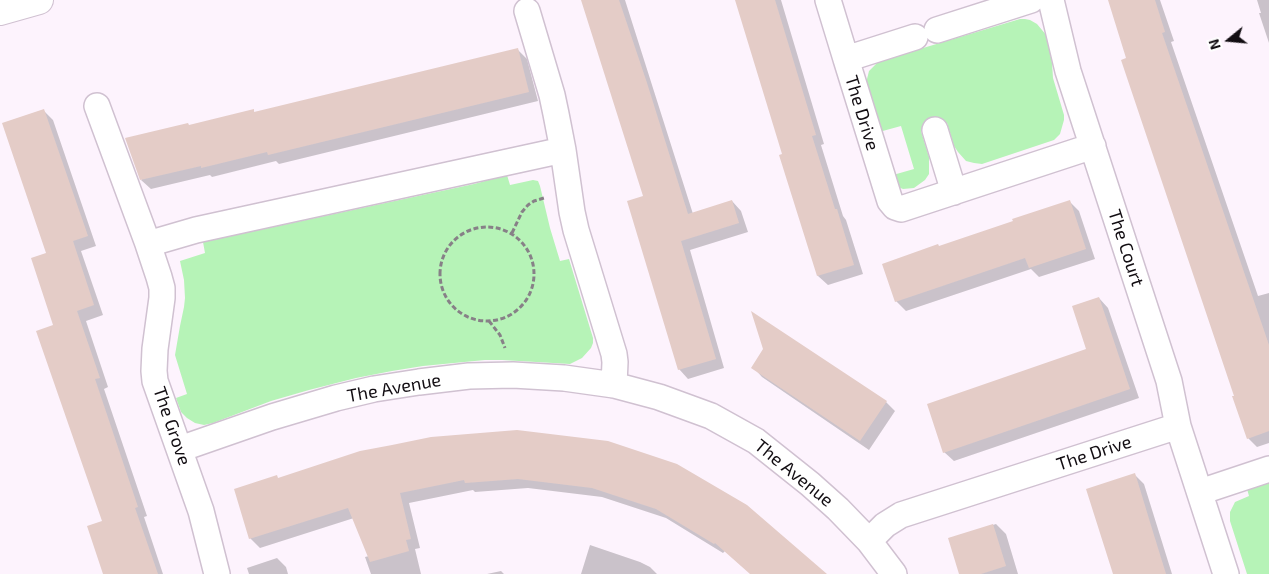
<!DOCTYPE html>
<style>
body{margin:0}
#map{position:relative;width:1269px;height:574px;overflow:hidden;background:#fdf3fd;font-family:"Exo 2",sans-serif}
canvas{display:block}
.north{position:absolute;left:1204px;top:15px;width:50px;height:50px;-webkit-text-stroke:4px #fff;paint-order:stroke;rotate:253deg;font-size:14px;font-weight:700;line-height:20px;text-align:center;color:#120d12}
.north::after{content:'';display:block;margin:auto;width:18px;height:22px;background:#120d12;clip-path:polygon(50% 0,100% 100%,50% 72%,0 100%)}
</style>
<div id="map">
<canvas width="1269" height="574"></canvas>
<div class="north">N</div>
</div>
<script>
const ctx = document.querySelector('canvas').getContext('2d');
ctx.lineJoin = 'round';
function fillPath(path, color) { ctx.fillStyle = color; ctx.fill(path, 'evenodd'); }
const poly = rows => new Path2D(rows.map(r => 'M' + r).join(''));
function trace(path, color, width, dash) { ctx.strokeStyle = color; ctx.lineWidth = width; ctx.lineCap = dash ? 'butt' : 'round'; ctx.setLineDash(dash || []); ctx.stroke(path); }
function drawText(font, color, halo, rows, align = 'center') {
  ctx.font = font + ' "Exo 2",sans-serif'; ctx.lineWidth = 5; ctx.setLineDash([]); ctx.textBaseline = 'middle'; ctx.strokeStyle = halo; ctx.fillStyle = color; for (const [text, x, y, turn = 0] of rows) {
    ctx.save(); ctx.translate(x, y); ctx.rotate((+turn || 0) * Math.PI / 180); ctx.textAlign = isNaN(turn) ? turn : align; if (halo) ctx.strokeText(text, 0, 0); ctx.fillText(text, 0, 0); ctx.restore();
  }
}
const green = poly([
 [1020,19,1025,19,1030,20,1037,24,1047,36,1052,63,1053,78,1064,115,1064,120,1060,134,1054,140,982,164,974,163,966,161,958,152,954,146,947,123,921,131,929,157,929,174,925,180,914,188,903,189,898,187,893,175,914,169,901,126,879,132,866,83,869,71,878,62,883,60],
 [507,175,510,185,533,180,538,181,540,186,550,228,560,261,569,259,593,338,593,343,591,348,582,358,570,364,502,360,485,360,423,366,392,371,356,378,309,390,271,401,213,423,204,425,195,423,187,418,181,412,176,398,187,394,175,355,180,326,184,307,185,298,184,280,180,261,205,253,203,242,474,184],
 [1269,482,1269,574,1247,574,1230,521,1230,512,1235,502,1249,496,1247,489]
]);
const shadow = poly([
 [582,0,625,0,693,214,732,201,741,211,748,232,690,250,724,368,688,379,679,369,645,197],
 [737,0,781,0,824,144,821,145,843,216,846,220,863,274,828,285,818,276,780,156,784,155],
 [1109,0,1160,0,1174,41,1171,42,1258,296,1269,293,1269,443,1257,447,1248,438,1236,396],
 [1257,0,1269,0,1269,43,1259,13,1261,13],
 [518,50,527,59,538,101,279,164,276,161,212,177,210,175,151,189,141,180,190,126,253,111,256,113],
 [43,110,53,120,96,246,81,251,103,315,86,321,108,387,104,389,147,516,144,517,163,574,104,574,103,522,55,325,48,254],
 [1069,201,1079,211,1095,259,1039,277,1031,269,906,311,896,301,939,247,1015,222],
 [1099,298,1108,308,1139,398,954,461,944,452,1088,350],
 [753,367,886,402,895,411,869,450,762,377],
 [517,432,822,574,751,574,725,551,723,553,666,518,602,497,528,488,475,492,473,490,409,503,420,548,415,549,421,574,371,574,365,557,369,556,354,518,260,548,250,538,278,479],
 [1135,475,1144,484,1172,574,1114,574],
 [996,524,1006,534,1018,574,961,574,950,538],
 [590,545,640,562,650,567,657,574,581,574],
 [277,558,286,567,288,574,249,574,247,568],
 [501,571,504,574,487,574]
]);
const building = poly([
 [581,0,619,0,647,83,688,214,732,200,739,223,681,241,716,359,678,370,627,201,643,196],
 [735,0,775,0,816,135,812,136,835,209,837,209,854,265,817,276,779,155,782,154],
 [1108,0,1155,0,1165,32,1162,33,1269,345,1269,431,1247,439,1232,396,1234,396,1121,60,1126,58],
 [518,48,529,92,268,155,267,152,201,168,201,166,140,180,125,138,188,123,189,125,254,109,254,112],
 [44,109,88,236,73,241,94,305,77,311,100,378,95,379,138,507,135,508,158,574,103,574,87,526,102,521,36,331,53,325,31,258,46,253,2,123],
 [1070,200,1086,249,1029,268,1025,258,895,302,882,264,938,244,939,246,1013,221,1012,219],
 [1099,297,1130,389,943,453,927,404,1086,349,1072,306],
 [751,311,887,401,860,441,751,368,763,349],
 [517,430,608,441,677,464,747,505,827,574,750,574,715,543,714,544,656,509,592,488,518,479,465,483,464,480,400,493,411,539,406,540,409,551,370,562,348,508,249,539,234,489,277,475,278,478,360,451,392,445,431,437],
 [1135,473,1153,532,1166,574,1113,574,1086,489],
 [993,524,1006,566,981,574,959,574,948,538]
]);
const path = poly([
 '440 274a47 47 0 1 1 94 0a47 47 0 1 1-94 0Z',
 [512,233,522,212,528,205,534,201,544,198],
 [489,321,500,335,505,348]
]);
const street = poly([
 [828,0,846,59],
 [1051,0,1068,71,1169,381,1178,426,1226,574],
 [527,11,552,95,556,114,563,150,572,212,576,230,614,354,615,362,614,385],
 [937,30,1031,0],
 [915,37,846,59,890,201,895,207,901,209,1093,146],
 [97,106,148,244,159,277,162,288,162,298,155,349,154,371,155,381,201,511,217,574],
 [935,130,954,192],
 [148,244,196,230,563,150],
 [180,449,272,417,336,398,374,389,419,382,469,376,513,375,564,378,614,385,659,397,711,416,756,441,810,484,838,509,869,541,894,574],
 [1200,492,1269,469],
 [869,541,885,525,901,515,1178,426]
]);
const highway = poly([
 [0,11,39,0]
]);
const streetNames = [
 ["The Drive",862,113,73],
 ["The Court",1126,248,72],
 ["The Avenue",394,388,-10],
 ["The Grove",172,426,71],
 ["The Drive",1094,453,-18],
 ["The Avenue",794,473,39]
];
fillPath(green, '#b6f3b7');
fillPath(shadow, '#0003');
fillPath(building, '#e4ccc7');
trace(street, '#d0c1d1', 28);
trace(highway, '#d0c1d1', 30);
trace(path, '#878087', 3, [5, 2.5]);
trace(street, '#fff', 25);
trace(highway, '#fff', 28);
drawText('18px', '#120d12', '#fff', streetNames);
</script>
